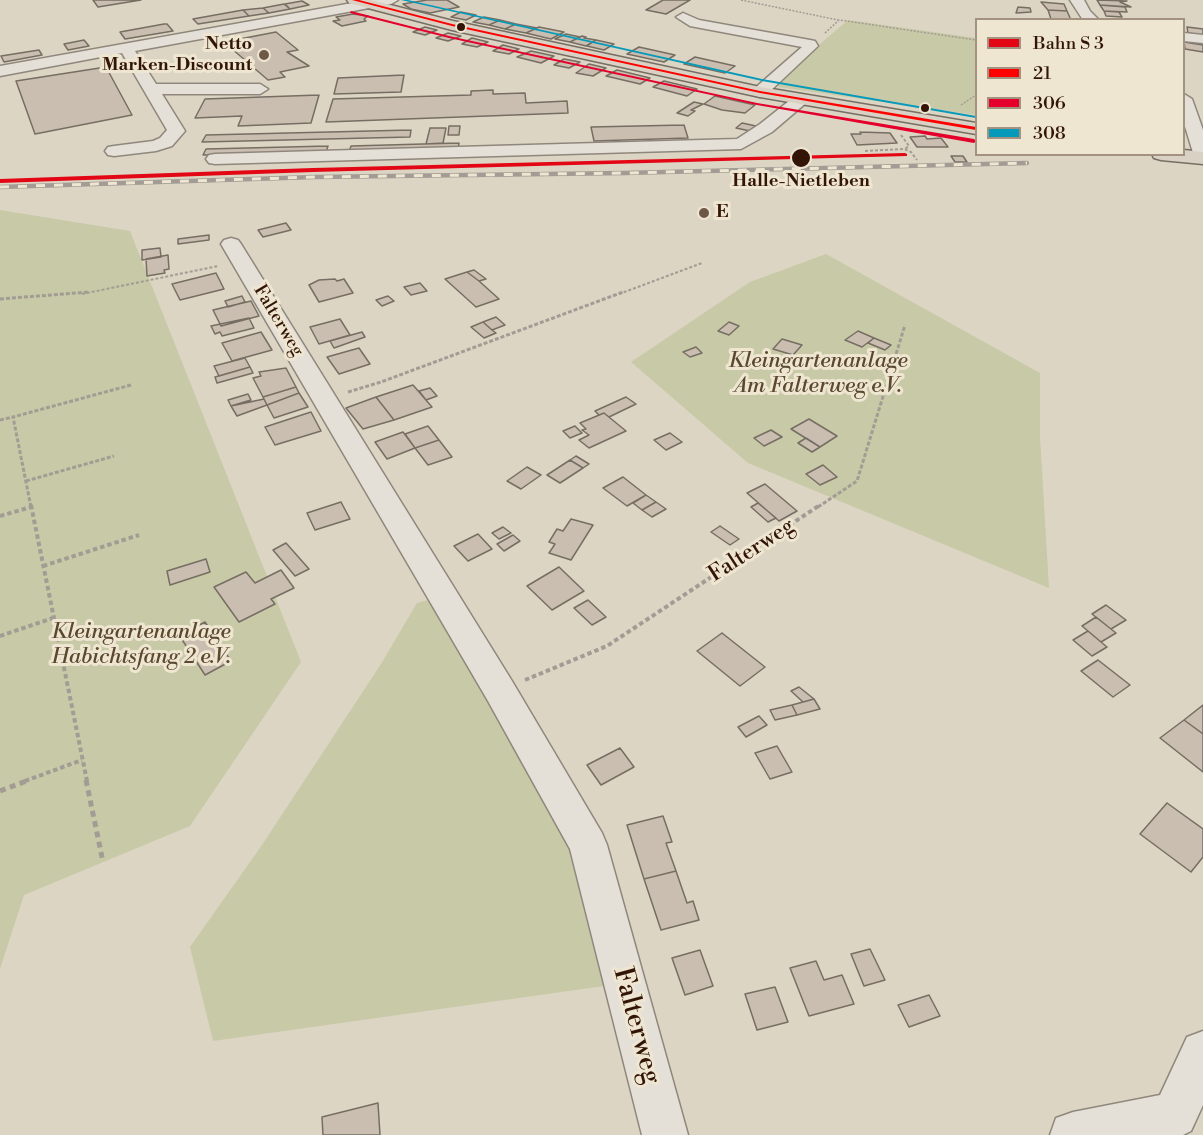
<!DOCTYPE html>
<style>
body{margin:0}
#map{position:relative;width:1203px;height:1135px;overflow:hidden;background:#dcd5c4;font-family:"Libre Bodoni",serif}
canvas{display:block}
.legend{position:absolute;left:975px;top:18px;width:210px;height:138px;box-sizing:border-box;background:#efe6d2;border:2px solid #a39280;margin:0;padding:8px 10px;list-style:none;font-size:18px;color:#321506}
.legend li{display:flex;align-items:center;gap:12px;height:30px}
.legend b{width:30px;border:2px solid #a39280}
</style>
<div id="map">
<canvas width="1203" height="1135"></canvas>
<ul class="legend">
<li><b style="height:8px;background:#e30614"></b>Bahn S 3</li>
<li><b style="height:8px;background:#f00"></b>21</li>
<li><b style="height:8px;background:#e4002b"></b>306</li>
<li><b style="height:8px;background:#059aba"></b>308</li>
</ul>
</div>
<script>
const ctx = document.querySelector('canvas').getContext('2d');
ctx.lineJoin = 'round';
function fillPath(path, color) { ctx.fillStyle = color; ctx.fill(path, 'evenodd'); }
const poly = rows => new Path2D(rows.map(r => 'M' + r).join(''));
function trace(path, color, width, dash) { ctx.strokeStyle = color; ctx.lineWidth = width; ctx.lineCap = dash ? 'butt' : 'round'; ctx.setLineDash(dash || []); ctx.stroke(path); }
function drawText(font, color, halo, rows, align = 'center') {
  ctx.font = font + ' "Libre Bodoni",serif'; ctx.lineWidth = 6; ctx.setLineDash([]); ctx.textBaseline = 'middle'; ctx.strokeStyle = halo; ctx.fillStyle = color; for (const [text, x, y, turn = 0] of rows) {
    ctx.save(); ctx.translate(x, y); ctx.rotate((+turn || 0) * Math.PI / 180); ctx.textAlign = isNaN(turn) ? turn : align; if (halo) ctx.strokeText(text, 0, 0); ctx.fillText(text, 0, 0); ctx.restore();
  }
}
const green = poly([
 [848,20,976,38,976,115,771,86],
 [0,210,130,231,301,662,190,826,24,895,0,969],
 [826,254,1040,373,1040,437,1049,588,748,463,631,362,750,282],
 [432,599,594,851,611,985,213,1041,190,947,262,845,381,664,417,603]
]);
const building = poly([
 [93,0,141,0,98,7,93,0],
 [427,0,447,0,459,7,430,13,411,9,403,4,427,0],
 [663,0,690,0,666,14,646,10,663,0],
 [1097,0,1127,1,1120,2,1131,7,1100,5,1097,0],
 [302,1,309,5,290,9,285,4,302,1],
 [1041,2,1064,4,1067,11,1048,10,1041,2],
 [284,4,290,9,269,13,263,8,284,4],
 [1100,5,1125,7,1127,12,1104,11,1100,5],
 [1018,7,1030,8,1031,12,1016,13,1018,7],
 [263,8,269,13,249,16,243,10,263,8],
 [243,10,249,16,198,24,193,19,243,10],
 [1048,10,1067,11,1071,20,1051,19,1048,10],
 [1104,11,1119,12,1122,17,1106,16,1104,11],
 [461,12,476,15,466,20,451,17,461,12],
 [353,14,368,16,364,19,366,21,342,26,333,21,340,20,336,17,353,14],
 [484,17,500,20,489,25,473,22,484,17],
 [500,20,516,24,505,29,489,25,500,20],
 [164,24,167,24,173,31,125,39,120,32,164,24],
 [516,24,537,28,526,33,505,29,516,24],
 [425,27,437,30,425,35,413,32,425,27],
 [539,27,564,32,551,39,526,33,539,27],
 [1187,27,1203,29,1203,35,1188,33,1187,27],
 [276,32,298,50,287,52,309,66,280,72,285,77,268,80,224,42,276,32],
 [448,33,461,36,448,41,436,38,448,33],
 [566,34,580,37,570,42,555,39,566,34],
 [582,36,586,37,584,38,596,40,586,46,570,42,582,36],
 [472,38,488,42,477,47,462,44,472,38],
 [84,40,89,46,68,50,64,44,84,40],
 [596,40,614,44,604,50,587,46,596,40],
 [1184,42,1203,45,1203,52,1185,49,1184,42],
 [503,45,519,49,509,54,493,51,503,45],
 [639,47,675,55,664,62,627,54,639,47],
 [39,50,42,55,4,62,1,56,39,50],
 [531,51,554,56,541,63,517,57,531,51],
 [695,57,735,66,725,73,684,64,695,57],
 [564,59,580,62,569,68,554,65,564,59],
 [589,64,606,68,593,76,576,73,589,64],
 [106,67,132,115,35,134,16,81,106,67],
 [617,70,650,78,640,84,606,76,617,70],
 [404,75,401,92,334,94,338,78,404,75],
 [664,81,697,89,687,96,653,87,664,81],
 [493,90,493,94,525,93,526,103,567,101,568,113,326,122,333,99,471,95,471,91,493,90],
 [319,95,311,123,238,126,242,116,195,118,205,99,319,95],
 [715,96,755,105,745,113,722,110,704,104,715,96],
 [694,102,703,104,691,110,695,111,688,116,677,113,694,102],
 [742,123,756,126,750,131,736,128,742,123],
 [684,125,688,138,594,141,591,127,684,125],
 [449,126,460,126,459,135,448,135,449,126],
 [430,128,446,128,443,143,426,144,430,128],
 [411,130,410,137,202,142,206,135,411,130],
 [860,132,890,133,897,143,857,145,851,134,861,134,860,132],
 [925,136,927,139,941,138,948,147,917,147,910,137,925,136],
 [459,143,458,149,349,152,351,146,459,143],
 [328,146,326,152,203,155,206,149,328,146],
 [951,156,963,156,967,162,955,162,951,156],
 [286,223,291,230,263,237,258,230,286,223],
 [209,235,209,240,178,244,178,239,209,235],
 [160,248,161,257,142,260,142,250,160,248],
 [168,255,169,269,164,270,165,273,147,276,146,259,168,255],
 [474,270,486,279,479,281,467,272,474,270],
 [467,272,479,281,499,299,476,307,445,279,467,272],
 [216,273,224,289,180,300,172,284,216,273],
 [335,279,337,281,344,279,353,293,319,302,309,285,319,280,335,279],
 [420,283,427,291,411,295,404,287,420,283],
 [242,296,245,302,228,307,225,301,242,296],
 [388,296,394,301,382,306,376,300,388,296],
 [251,301,259,316,221,326,213,310,251,301],
 [496,317,505,325,492,330,483,322,496,317],
 [249,318,254,328,222,336,220,332,215,334,211,326,249,318],
 [340,319,350,335,319,344,310,327,340,319],
 [483,322,492,330,496,333,484,338,471,327,483,322],
 [729,322,739,326,729,335,718,331,729,322],
 [858,331,874,338,862,347,845,340,858,331],
 [261,332,272,350,232,361,222,343,261,332],
 [362,332,365,337,334,348,330,341,362,332],
 [874,338,891,345,885,350,868,343,874,338],
 [782,339,802,345,793,355,773,349,782,339],
 [696,347,702,353,690,357,683,352,696,347],
 [359,348,370,364,339,374,327,357,359,348],
 [245,358,250,367,219,376,214,366,245,358],
 [250,367,253,373,217,383,215,377,250,367],
 [286,368,296,387,263,397,253,378,261,376,259,372,286,368],
 [413,385,432,407,394,420,376,397,413,385],
 [296,387,299,393,267,405,263,397,296,387],
 [430,388,437,396,426,400,419,391,430,388],
 [299,393,308,407,274,418,267,405,299,393],
 [248,394,251,400,231,406,228,400,248,394],
 [376,397,394,420,363,429,346,408,376,397],
 [626,397,636,404,609,417,604,413,599,415,595,411,626,397],
 [264,399,267,405,237,416,231,406,264,399],
 [311,412,321,431,275,445,265,427,311,412],
 [604,413,626,431,589,448,579,440,589,435,582,430,586,429,580,423,604,413],
 [809,419,837,436,820,447,791,429,809,419],
 [428,426,439,440,415,448,405,434,428,426],
 [575,426,582,433,570,438,563,431,575,426],
 [771,430,782,437,764,446,754,438,771,430],
 [403,432,415,448,387,459,375,442,403,432],
 [670,433,682,442,666,450,654,440,670,433],
 [806,438,820,447,812,452,798,443,806,438],
 [439,440,452,457,428,465,415,448,439,440],
 [576,456,589,464,583,468,570,460,576,456],
 [570,460,583,468,560,483,547,475,570,460],
 [823,465,837,477,820,485,806,474,823,465],
 [527,467,541,475,521,489,507,481,527,467],
 [623,477,646,495,627,506,603,488,623,477],
 [765,484,797,511,779,521,747,493,765,484],
 [646,495,656,502,642,510,633,503,646,495],
 [341,502,350,519,315,530,307,513,341,502],
 [656,502,666,509,652,517,642,510,656,502],
 [758,503,776,518,768,522,751,507,758,503],
 [571,519,593,525,571,560,549,553,555,544,549,542,557,529,563,531,571,519],
 [720,526,739,539,730,545,711,532,720,526],
 [503,527,511,533,499,539,492,533,503,527],
 [478,534,492,549,468,561,454,546,478,534],
 [513,535,520,541,504,551,497,544,513,535],
 [286,543,309,569,295,576,273,550,286,543],
 [206,559,210,572,170,585,167,571,206,559],
 [559,567,584,591,552,610,527,586,559,567],
 [281,570,294,588,271,599,275,604,239,622,214,587,246,572,255,583,281,570],
 [588,600,606,617,592,625,574,608,588,600],
 [1106,605,1126,620,1111,629,1092,614,1106,605],
 [1096,617,1116,633,1101,642,1082,626,1096,617],
 [205,622,231,661,205,675,179,635,205,622],
 [1088,631,1101,642,1107,647,1092,656,1073,640,1088,631],
 [722,633,765,667,740,686,697,651,722,633],
 [1098,660,1130,685,1113,697,1081,671,1098,660],
 [799,687,814,699,803,702,791,691,799,687],
 [814,699,820,709,797,715,792,705,814,699],
 [792,705,797,715,775,720,770,710,792,705],
 [1203,705,1203,734,1184,720,1203,705],
 [759,716,767,725,746,737,738,727,759,716],
 [1184,720,1203,734,1203,772,1160,738,1184,720],
 [777,746,792,772,770,779,755,753,777,746],
 [620,748,634,767,601,785,587,765,620,748],
 [1167,803,1203,829,1203,857,1191,872,1140,834,1167,803],
 [663,816,672,842,666,843,676,871,644,879,627,825,663,816],
 [676,871,687,903,693,901,699,920,661,930,644,879,676,871],
 [870,949,885,980,864,986,851,954,870,949],
 [700,950,713,986,685,995,672,958,700,950],
 [816,961,824,980,842,975,854,1004,809,1016,790,968,816,961],
 [775,987,788,1022,757,1030,745,994,775,987],
 [929,995,940,1016,909,1027,898,1005,929,995],
 [378,1103,380,1135,323,1135,322,1117,378,1103]
]);
const pathFar4 = poly([
 [741,0,838,20],
 [825,33,839,20,976,40],
 [961,105,976,95]
]);
const pathFar3 = poly([
 [901,135,909,146,905,149],
 [865,151,904,149,911,152,917,160],
 [82,294,218,266],
 [619,294,702,263]
]);
const pathFar2 = poly([
 [0,299,89,292],
 [348,392,381,382,623,292],
 [0,420,13,417],
 [26,481,114,456],
 [31,507,13,417,131,385],
 [818,507,857,481,905,325]
]);
const pathFar1 = poly([
 [31,505,87,781],
 [0,516,31,507],
 [43,566,139,535],
 [0,636,53,618],
 [525,680,607,646,820,505],
 [25,781,82,760]
]);
const path = poly([
 [86,780,103,862],
 [0,791,29,780]
]);
const minor = poly([
 [369,0,398,0,391,4,135,51,156,84,260,84,268,89,260,94,162,94,185,131,172,146,156,151,114,156,108,155,105,151,108,147,114,146,153,141,160,138,167,130,122,53,0,76,0,66,369,0],
 [1070,0,1084,0,1090,11,1099,20,1083,20,1070,0],
 [683,13,699,20,810,40,815,41,818,46,766,95,760,97,754,95,752,92,754,89,802,47,690,26,676,17,683,13],
 [1184,33,1203,35,1203,43,1184,41,1184,33],
 [1184,94,1192,99,1203,130,1203,161,1197,160,1194,156,1184,123,1184,94],
 [800,95,806,97,808,100,806,103,772,132,741,149,215,164,209,163,206,159,209,155,215,154,737,139,760,124,794,97,800,95],
 [231,238,238,240,241,244,512,681,602,833,607,845,688,1135,642,1135,570,849,488,701,221,244,224,240,231,238],
 [1203,1031,1203,1105,1191,1131,1183,1135,1050,1135,1056,1118,1073,1112,1160,1095,1187,1037,1203,1031]
]);
const major = poly([
 [347,0,371,0,453,21,760,87,976,123,976,134,760,97,452,30,349,3,347,0],
 [1184,150,1203,152,1203,164,1161,160,1154,158,1152,154,1184,154,1184,150]
]);
const rail = poly([
 [0,187,315,177,625,173,1027,163]
]);
const bus1 = poly([
 [352,0,359,0,452,24,760,91,976,127,976,130,760,93,452,26,352,0]
]);
const bus2 = poly([
 [351,11,449,36,757,103,974,139,976,141,974,143,757,105,449,38,350,13,351,11]
]);
const bus3 = poly([
 [401,0,408,0,762,79,976,116,976,118,762,81,401,0]
]);
const rail1 = poly([
 [905,153,907,154,907,156,313,172,0,183,0,179,313,168,905,153]
]);
const markers = [
 [461,27,5,"#321506"],
 [264,55,6,"#6e5848"],
 [925,108,5,"#321506"],
 [801,158,10,"#321506"],
 [704,213,6,"#6e5848"]
];
const farPoinames = [
 ["Netto",252,45],
 ["Marken-Discount",252,66],
 ["E",716,213,"left"]
];
const farStopnames = [
 ["Halle-Nietleben",801,182]
];
const farStreetnames = [
 ["Falterweg",278,321,59]
];
const parkNames = [
 ["Kleingartenanlage",818,362],
 ["Am Falterweg e.V.",818,387],
 ["Kleingartenanlage",141,633],
 ["Habichtsfang 2 e.V.",141,658]
];
const streetNames = [
 ["Falterweg",752,551,-33]
];
const nearStreetnames = [
 ["Falterweg",636,1026,75]
];
fillPath(green, '#c8c9a6');
fillPath(building, '#cabeb0');
trace(building, '#776e63', 1.5);
trace(minor, '#90877c', 3);
trace(major, '#776e63', 3);
trace(pathFar4, '#a29c94', 1.5, [2, 1.5]);
trace(pathFar3, '#a29c94', 2, [3, 2]);
trace(pathFar2, '#a29c94', 3, [4, 2]);
trace(pathFar1, '#a29c94', 4, [4.5, 3]);
trace(path, '#a29c94', 5, [6, 4.5]);
fillPath(minor, '#e4e0d8');
fillPath(major, '#d9d1c3');
trace(rail, '#a29c94', 4.5);
trace(rail, '#efe6d2', 3, [9]);
fillPath(bus1, '#f00');
fillPath(bus2, '#e4002b');
fillPath(bus3, '#059aba');
fillPath(rail1, '#e30614');
for (const [x, y, r, color] of markers) { const dot = new Path2D(); dot.arc(x, y, r, 0, 2 * Math.PI); ctx.fillStyle = color; ctx.fill(dot); trace(dot, '#efe6d2', 2); }
drawText('bold 18px', '#321506', '#efe6d2', farPoinames, 'right');
drawText('bold 18px', '#321506', '#efe6d2', farStopnames);
drawText('18px', '#321506', '#efe6d2', farStreetnames);
drawText('italic 22px', '#5a482f', '#efe6d2', parkNames);
drawText('22px', '#321506', '#efe6d2', streetNames);
drawText('27px', '#321506', '#efe6d2', nearStreetnames);
</script>
